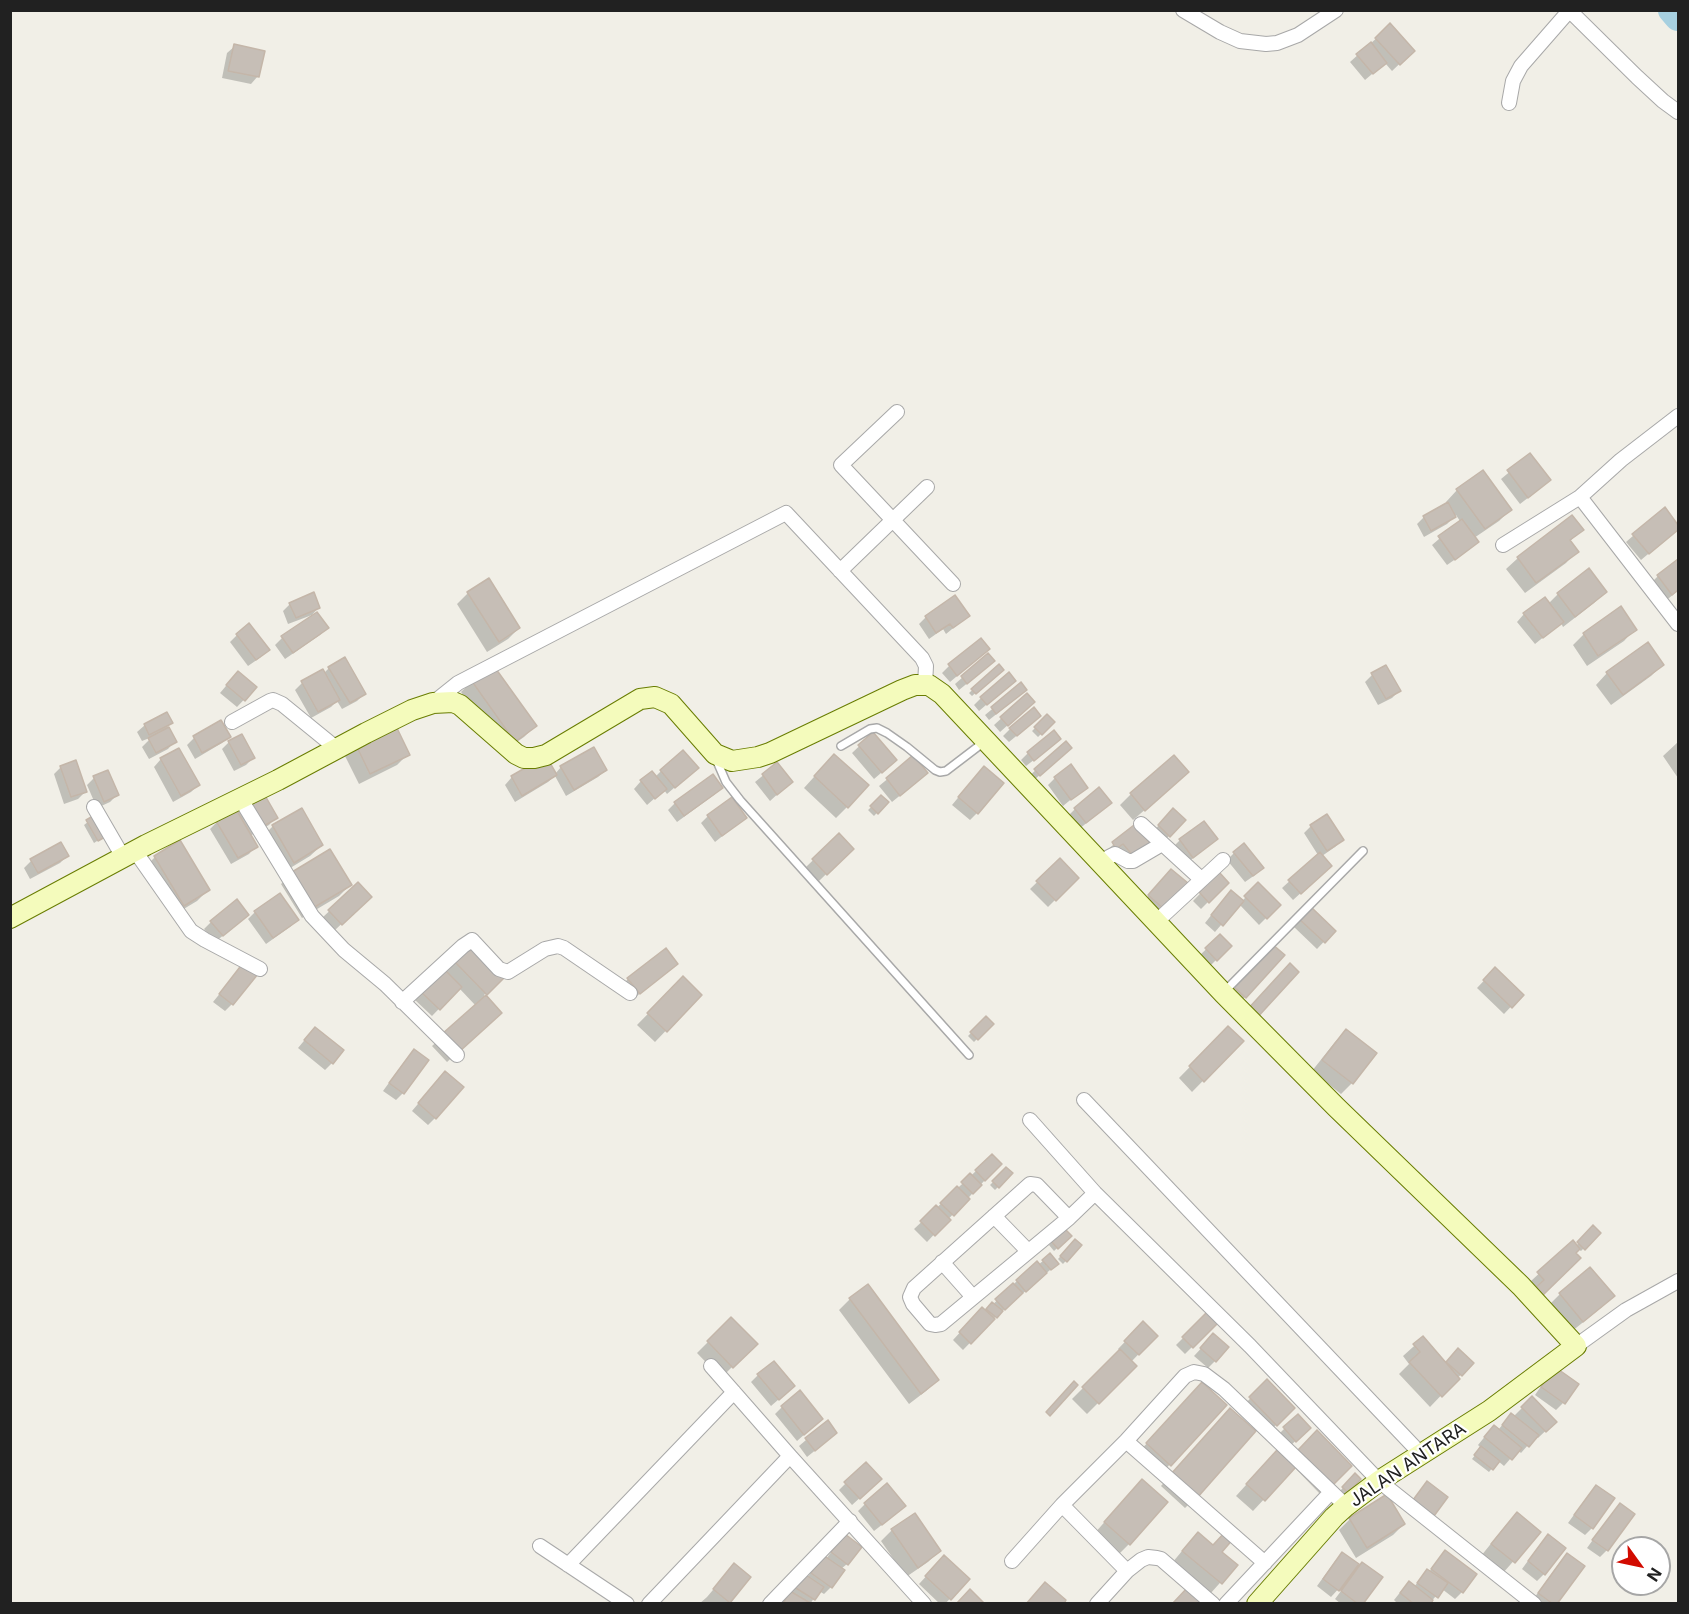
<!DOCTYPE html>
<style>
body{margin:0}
#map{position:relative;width:1689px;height:1614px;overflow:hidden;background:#f1efe7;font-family:Inter,sans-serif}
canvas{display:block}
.frame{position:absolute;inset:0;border:12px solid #212121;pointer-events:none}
.north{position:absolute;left:1611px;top:1536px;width:60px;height:60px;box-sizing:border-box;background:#fff;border:2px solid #a6a6a6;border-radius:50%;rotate:123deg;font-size:16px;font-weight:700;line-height:24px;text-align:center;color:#212121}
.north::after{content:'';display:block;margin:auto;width:21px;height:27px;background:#d20b00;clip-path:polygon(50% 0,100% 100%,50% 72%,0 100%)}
</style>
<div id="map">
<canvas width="1689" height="1614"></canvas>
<div class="frame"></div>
<div class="north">N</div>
</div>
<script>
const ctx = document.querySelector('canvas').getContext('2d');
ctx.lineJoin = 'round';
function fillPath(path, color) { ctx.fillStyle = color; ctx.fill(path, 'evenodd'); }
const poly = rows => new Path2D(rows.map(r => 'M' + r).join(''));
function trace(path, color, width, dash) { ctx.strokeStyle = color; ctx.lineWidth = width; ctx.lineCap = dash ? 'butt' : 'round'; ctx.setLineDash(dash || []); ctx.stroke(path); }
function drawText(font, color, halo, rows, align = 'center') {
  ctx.font = font + ' Inter,sans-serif'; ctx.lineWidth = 4.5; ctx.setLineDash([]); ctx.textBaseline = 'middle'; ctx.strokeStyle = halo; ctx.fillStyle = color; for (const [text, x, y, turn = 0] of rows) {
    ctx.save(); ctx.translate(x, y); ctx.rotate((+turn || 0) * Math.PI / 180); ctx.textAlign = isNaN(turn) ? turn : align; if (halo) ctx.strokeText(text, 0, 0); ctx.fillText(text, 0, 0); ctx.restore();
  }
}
const shadow = poly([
 [1390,26,1413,51,1392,71,1385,63,1365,80,1350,62],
 [235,46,258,76,251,84,222,78,227,53],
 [1530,455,1542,487,1520,504,1501,479],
 [1482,472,1510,510,1499,521,1474,538,1470,549,1447,565,1432,545,1460,521,1456,515,1447,524,1424,537,1417,524,1424,517,1448,504,1446,502,1457,490],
 [1664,509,1678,529,1641,560,1626,542],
 [1572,517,1582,530,1569,542,1577,551,1566,563,1525,593,1506,569,1518,558],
 [1678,561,1678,591,1660,605,1647,587,1658,576],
 [1605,592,1594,603,1563,627,1561,623,1535,644,1517,622,1524,614,1548,604,1558,594],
 [468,593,519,628,508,639,487,652,457,604],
 [290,604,319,607,312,615,288,624,283,611],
 [317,614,327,628,320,635,285,659,275,645,282,638],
 [968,616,946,634,943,629,929,639,919,624,926,617],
 [1635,629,1624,641,1587,666,1573,645,1584,634],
 [237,635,261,657,248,666,230,642],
 [988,655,986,668,959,690,955,684],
 [981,656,950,682,942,673,949,666],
 [1662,665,1651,676,1611,705,1596,685,1607,673],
 [999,666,1002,670,972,696,969,693],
 [329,668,364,694,357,701,342,709,337,701,331,707,311,718,295,690,302,683,323,674],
 [1372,675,1399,691,1392,698,1378,705,1365,682],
 [231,680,255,688,237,707,220,693],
 [472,681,535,726,524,737,504,751,461,692],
 [1021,685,1018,697,989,720,985,715],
 [1007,687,979,711,974,705,981,698],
 [1027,695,1026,709,1000,732,994,725],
 [167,714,171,723,167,727,175,741,168,749,149,759,142,747,152,737,142,741,137,732,145,725],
 [1047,716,1053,722,1038,737,1032,731],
 [1032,723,1009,742,1003,736,1010,729],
 [872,734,888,767,874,779,852,753],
 [229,736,222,743,195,759,187,745,194,738],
 [229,742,253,758,246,765,234,771,222,749],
 [1678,742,1678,778,1663,756],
 [1066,743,1063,754,1032,782,1028,777],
 [356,745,408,754,397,765,359,784,345,756],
 [1052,746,1026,766,1021,760,1028,753],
 [913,758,919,780,892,802,879,786],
 [161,759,198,785,191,792,173,802,154,767],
 [777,764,791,782,770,801,755,782],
 [61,767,85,792,78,799,64,804,54,774],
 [561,767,606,770,598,777,566,796,555,776,548,782,515,802,505,785,512,777,555,774],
 [823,767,847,807,836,818,804,788],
 [661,771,689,775,667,794,664,790,647,805,634,789,641,781,655,777],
 [977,775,977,813,970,820,952,805],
 [94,778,117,795,110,802,97,808,87,785],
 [1055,778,1086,787,1063,806,1048,785],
 [1176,783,1133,820,1120,805,1131,794],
 [722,788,714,795,677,822,668,810,675,803],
 [882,797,887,802,874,816,868,810],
 [246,804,276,817,269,825,250,836,256,846,249,854,231,864,210,829,217,822,237,813],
 [1075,809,1103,810,1079,829,1068,816],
 [708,816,745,818,715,842,701,823],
 [1326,816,1342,840,1335,847,1322,856,1323,873,1293,900,1282,888,1318,855,1304,833,1311,826],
 [1166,817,1169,836,1162,843,1152,833],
 [93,818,103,837,94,843,84,825],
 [273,826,322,845,310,856,282,873,262,837],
 [1134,827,1148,843,1126,863,1108,855,1106,851],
 [839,835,852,849,819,881,806,867],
 [1216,839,1186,864,1173,847,1180,840],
 [1234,853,1255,875,1245,882,1227,860],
 [67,856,60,863,30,879,24,868,31,861],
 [155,857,208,890,197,901,172,916,144,868],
 [1060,860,1077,878,1048,907,1030,889],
 [293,873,350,885,339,896,302,918,281,884],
 [1219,874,1227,883,1201,909,1193,901],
 [1164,878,1186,884,1157,916,1142,903],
 [358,884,370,897,334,931,322,918],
 [1258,885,1279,905,1259,925,1239,904,1215,932,1205,923,1224,899,1242,901],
 [1310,908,1334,931,1317,949,1293,926],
 [255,912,297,920,290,927,266,944,248,919],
 [211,922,240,922,215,942,204,929],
 [1220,936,1230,946,1209,967,1199,956],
 [471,945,502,978,484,995,500,1013,447,1062,432,1046,476,1006,459,988,432,1016,415,1000],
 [1272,946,1245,997,1238,1004,1227,994],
 [676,964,632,1000,621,986,628,979],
 [243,965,232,1004,225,1011,213,1002],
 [1495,969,1522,995,1504,1014,1477,988],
 [683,978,700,995,655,1042,637,1025],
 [986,1018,992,1024,974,1042,968,1036],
 [1228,1028,1242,1041,1192,1092,1179,1078],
 [1346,1031,1352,1083,1341,1094,1312,1071,1335,1042],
 [308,1036,332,1063,325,1070,298,1048],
 [414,1051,427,1060,403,1093,396,1100,383,1091,407,1058],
 [438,1080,435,1118,428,1125,412,1111],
 [992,1156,1000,1164,927,1242,914,1229],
 [1006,1169,1011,1174,995,1190,990,1185],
 [1593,1228,1599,1233,1581,1251,1578,1249,1537,1288,1531,1281,1573,1242,1576,1246],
 [1064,1230,1070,1236,1054,1251,1049,1245],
 [1075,1241,1080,1245,1063,1264,1058,1259],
 [1043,1261,1057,1264,992,1320,963,1350,953,1340,975,1316,985,1312,1017,1281],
 [1560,1294,1602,1307,1571,1332,1549,1305],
 [850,1299,937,1380,926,1391,909,1404,839,1310],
 [1207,1314,1216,1323,1185,1354,1176,1345],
 [731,1319,755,1344,721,1378,697,1353],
 [1143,1323,1156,1336,1131,1362,1135,1366,1087,1414,1072,1399,1120,1351,1118,1349],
 [1423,1338,1445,1364,1458,1351,1472,1363,1430,1407,1399,1374,1409,1364,1403,1356],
 [1206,1343,1215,1361,1208,1368,1194,1356],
 [758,1375,786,1393,771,1406,751,1382],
 [1548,1376,1563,1403,1556,1410,1535,1395],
 [1267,1381,1293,1408,1269,1432,1244,1405],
 [1192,1395,1225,1405,1159,1476,1136,1455],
 [1532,1398,1555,1422,1538,1438,1536,1436,1521,1453,1518,1450,1504,1466,1498,1461,1489,1472,1472,1459,1481,1448,1478,1445,1487,1434,1498,1430,1511,1415,1514,1416],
 [782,1407,814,1426,797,1441,775,1414],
 [1297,1416,1309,1428,1288,1448,1277,1436],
 [1219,1421,1196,1497,1185,1508,1161,1486],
 [827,1422,828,1440,807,1457,799,1446],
 [1317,1432,1350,1466,1321,1495,1294,1467,1253,1511,1236,1496,1266,1463,1288,1462],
 [1355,1475,1359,1479,1344,1495,1340,1491],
 [846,1483,873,1486,852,1505,839,1490],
 [1596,1487,1592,1528,1585,1535,1568,1523,1589,1494],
 [1131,1492,1129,1544,1118,1555,1094,1534],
 [865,1504,897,1513,874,1531,858,1511],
 [1620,1505,1633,1514,1607,1550,1600,1557,1587,1548,1613,1512],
 [1350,1519,1404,1524,1393,1535,1356,1558,1339,1530],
 [1506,1525,1539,1532,1503,1573,1481,1556],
 [892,1530,939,1551,928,1562,906,1577,881,1541],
 [838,1543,847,1564,841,1569,831,1587,824,1594,819,1591,810,1604,781,1604,796,1582,807,1578,817,1564,826,1559],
 [1541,1543,1544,1574,1537,1581,1522,1569],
 [1187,1545,1213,1547,1236,1565,1210,1594,1172,1563],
 [1445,1552,1462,1592,1455,1599,1442,1589,1429,1604,1398,1604,1394,1600,1402,1590,1414,1587,1421,1578,1428,1570,1429,1572],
 [1342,1554,1351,1575,1362,1564,1361,1604,1341,1604,1335,1599,1344,1587,1342,1585,1331,1597,1317,1586,1335,1561],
 [1567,1555,1555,1604,1536,1604,1532,1601,1560,1562],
 [944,1557,968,1579,945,1604,940,1604,919,1584],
 [734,1565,749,1577,728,1604,699,1604,707,1597]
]);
const river = poly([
 [1672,10,1678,17]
]);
const building = poly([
 [1390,23,1415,51,1400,65,1375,38,1390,23],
 [1371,42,1387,63,1373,74,1356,54,1371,42],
 [234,44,265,51,259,77,228,71,234,44],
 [1530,453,1551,480,1528,498,1507,470,1530,453],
 [1483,470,1512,510,1485,529,1456,489,1483,470],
 [1448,502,1456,517,1431,531,1423,516,1448,502],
 [1665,507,1678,525,1678,530,1649,554,1632,534,1665,507],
 [1572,515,1584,530,1570,540,1579,552,1536,583,1517,557,1572,515],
 [1462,519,1479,542,1455,560,1438,536,1462,519],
 [1678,559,1678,590,1672,595,1657,575,1678,559],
 [1589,568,1607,592,1575,617,1557,593,1589,568],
 [489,578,520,628,499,642,467,592,489,578],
 [314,592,320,608,296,618,289,603,314,592],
 [955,595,970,616,953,628,950,624,936,633,925,616,955,595],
 [1545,597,1564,622,1543,638,1523,613,1545,597],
 [1621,606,1637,630,1598,656,1583,633,1621,606],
 [317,612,329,628,293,653,281,636,317,612],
 [249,623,270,650,256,660,236,634,249,623],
 [981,638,990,649,957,676,948,664,981,638],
 [1648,642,1664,665,1623,695,1606,672,1648,642],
 [988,653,995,661,967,684,961,676,988,653],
 [345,657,366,694,350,703,328,667,345,657],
 [999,664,1004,670,976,694,971,689,999,664],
 [1386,665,1401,691,1386,699,1371,673,1386,665],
 [323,669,340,700,318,712,301,681,323,669],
 [496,669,537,726,515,742,471,680,496,669],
 [238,671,257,687,245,701,226,685,238,671],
 [1009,672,1016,681,987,705,980,697,1009,672],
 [1021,682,1027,690,996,714,991,707,1021,682],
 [1027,693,1035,702,1008,726,1000,717,1027,693],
 [1034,707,1041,716,1017,736,1009,728,1034,707],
 [167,712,173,723,149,735,144,724,167,712],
 [1047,714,1055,722,1042,735,1034,727,1047,714],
 [221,720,231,737,202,753,193,736,221,720],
 [395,724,410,755,370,774,355,743,395,724],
 [169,727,177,742,156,753,148,738,169,727],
 [1054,730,1061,739,1034,761,1027,752,1054,730],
 [873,732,897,760,882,773,858,745,873,732],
 [242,734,255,758,241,765,228,741,242,734],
 [1066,741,1072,748,1040,776,1034,769,1066,741],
 [594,747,607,770,574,790,560,766,594,747],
 [179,748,200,785,181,796,160,758,179,748],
 [683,750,699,768,675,788,660,770,683,750],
 [834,754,869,785,848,808,814,776,834,754],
 [913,755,928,773,900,796,886,778,913,755],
 [1174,755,1189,772,1145,811,1130,793,1174,755],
 [546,756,557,775,522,796,511,776,546,756],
 [76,760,87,792,71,797,60,766,76,760],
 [777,762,793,782,777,795,762,774,777,762],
 [1071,764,1088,788,1071,800,1054,777,1071,764],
 [984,766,1004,783,978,814,958,797,984,766],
 [108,770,119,795,104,802,93,776,108,770],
 [652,771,667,789,655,799,640,780,652,771],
 [713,774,723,788,684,816,674,802,713,774],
 [1099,787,1112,803,1086,823,1074,808,1099,787],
 [263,792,278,818,260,828,245,803,263,792],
 [881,795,889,802,878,814,870,806,881,795],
 [732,797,747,818,722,836,707,815,732,797],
 [302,808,323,845,294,863,272,825,302,808],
 [1173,808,1186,820,1170,837,1158,825,1173,808],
 [236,809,258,847,238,858,216,821,236,809],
 [1327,814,1344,840,1327,851,1310,825,1327,814],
 [93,816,105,837,98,841,86,820,93,816],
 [1204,821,1218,839,1193,858,1179,839,1204,821],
 [1134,825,1150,843,1134,857,1123,844,1116,849,1112,842,1134,825],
 [839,833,854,849,827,875,812,859,839,833],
 [180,840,210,890,184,906,154,856,180,840],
 [61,842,69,856,38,873,30,859,61,842],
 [1244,843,1264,868,1253,876,1233,852,1244,843],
 [330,849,352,885,313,908,292,872,330,849],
 [1320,852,1332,866,1301,894,1288,880,1320,852],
 [1060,858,1079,878,1056,901,1036,881,1060,858],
 [1171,869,1188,883,1165,910,1148,895,1171,869],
 [1219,872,1229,883,1209,903,1199,892,1219,872],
 [358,882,372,897,342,925,328,910,358,882],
 [1258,882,1281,905,1267,919,1244,896,1258,882],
 [1231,890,1244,901,1223,926,1211,915,1231,890],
 [280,893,299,920,273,938,254,911,280,893],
 [237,899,249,915,223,936,210,921,237,899],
 [1310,906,1336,931,1325,943,1298,918,1310,906],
 [1220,934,1232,946,1217,961,1205,948,1220,934],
 [471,943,504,978,487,995,453,960,471,943],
 [1272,944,1285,955,1246,998,1233,986,1272,944],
 [666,948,678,964,640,994,627,978,666,948],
 [243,963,258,974,233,1005,219,994,243,963],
 [1290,963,1299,972,1255,1020,1246,1011,1290,963],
 [1495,967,1524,995,1512,1008,1483,980,1495,967],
 [444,969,462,987,440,1010,421,992,444,969],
 [683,976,702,995,667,1032,647,1013,683,976],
 [486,995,502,1013,459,1052,442,1034,486,995],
 [986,1016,994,1024,978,1040,970,1032,986,1016],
 [1228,1026,1244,1041,1204,1082,1189,1066,1228,1026],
 [315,1027,344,1050,333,1064,304,1040,315,1027],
 [1346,1029,1377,1053,1353,1084,1322,1060,1346,1029],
 [414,1049,429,1060,404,1094,389,1083,414,1049],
 [445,1071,464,1087,436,1119,418,1103,445,1071],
 [992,1154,1002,1164,985,1181,975,1170,992,1154],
 [1006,1167,1013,1173,999,1188,992,1181,1006,1167],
 [970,1173,982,1185,973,1194,961,1182,970,1173],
 [957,1186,970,1199,954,1216,940,1203,957,1186],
 [936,1205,951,1220,935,1236,920,1221,936,1205],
 [1593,1225,1601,1233,1585,1250,1577,1242,1593,1225],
 [1064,1228,1072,1236,1058,1249,1051,1241,1064,1228],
 [1075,1239,1082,1245,1067,1262,1060,1256,1075,1239],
 [1573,1240,1580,1249,1576,1253,1581,1258,1542,1296,1535,1288,1544,1280,1537,1272,1573,1240],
 [1050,1253,1059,1264,1051,1270,1042,1260,1050,1253],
 [1037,1261,1047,1273,1026,1292,1016,1280,1037,1261],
 [1590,1267,1615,1296,1583,1322,1559,1293,1590,1267],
 [1013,1283,1023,1293,1005,1310,995,1299,1013,1283],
 [868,1284,939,1380,921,1394,849,1298,868,1284],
 [992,1302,1003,1311,997,1318,986,1309,992,1302],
 [982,1307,995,1319,971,1344,959,1332,982,1307],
 [1207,1312,1218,1323,1193,1348,1182,1337,1207,1312],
 [731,1317,758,1344,733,1368,707,1341,731,1317],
 [1143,1321,1158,1336,1139,1355,1124,1341,1143,1321],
 [1213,1333,1229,1347,1216,1362,1200,1348,1213,1333],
 [1423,1336,1460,1379,1442,1397,1409,1362,1420,1352,1413,1344,1423,1336],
 [1458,1348,1474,1363,1462,1376,1446,1362,1458,1348],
 [1120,1349,1137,1366,1099,1404,1082,1387,1120,1349],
 [774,1361,795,1386,779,1400,757,1374,774,1361],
 [1555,1367,1579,1384,1565,1404,1541,1387,1555,1367],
 [1267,1379,1295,1408,1277,1426,1249,1397,1267,1379],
 [1074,1381,1078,1385,1050,1416,1046,1412,1074,1381],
 [1202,1382,1227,1405,1171,1466,1146,1443,1202,1382],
 [800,1390,823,1419,804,1435,781,1406,800,1390],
 [1532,1396,1557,1422,1546,1432,1521,1407,1532,1396],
 [1230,1408,1256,1431,1197,1498,1171,1474,1230,1408],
 [1511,1413,1539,1435,1529,1447,1502,1425,1511,1413],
 [1298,1414,1311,1428,1296,1442,1283,1427,1298,1414],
 [828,1420,837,1433,815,1451,805,1438,828,1420],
 [1494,1425,1522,1448,1512,1460,1484,1437,1494,1425],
 [1317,1430,1352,1466,1333,1485,1298,1450,1317,1430],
 [1481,1446,1500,1461,1493,1470,1474,1455,1481,1446],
 [1277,1450,1296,1467,1265,1501,1246,1484,1277,1450],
 [866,1462,882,1479,860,1499,844,1482,866,1462],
 [1355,1473,1361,1479,1348,1493,1342,1487,1355,1473],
 [1142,1479,1168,1502,1130,1545,1104,1522,1142,1479],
 [1427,1481,1448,1497,1434,1516,1413,1500,1427,1481],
 [887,1483,906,1506,882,1525,864,1503,887,1483],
 [1596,1485,1615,1498,1593,1529,1574,1515,1596,1485],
 [1387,1494,1405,1524,1367,1548,1349,1518,1387,1494],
 [1620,1503,1635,1514,1608,1551,1592,1540,1620,1503],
 [1517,1512,1541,1532,1515,1563,1491,1544,1517,1512],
 [915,1513,941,1551,918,1568,891,1529,915,1513],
 [1226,1531,1234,1538,1222,1552,1238,1565,1222,1584,1182,1551,1198,1532,1213,1545,1226,1531],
 [845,1534,862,1547,848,1565,831,1552,845,1534],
 [1548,1534,1566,1548,1545,1575,1528,1561,1548,1534],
 [1445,1550,1477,1574,1463,1593,1431,1569,1445,1550],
 [1342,1552,1359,1564,1339,1591,1323,1579,1342,1552],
 [1567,1553,1585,1566,1557,1604,1553,1604,1538,1593,1567,1553],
 [823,1555,845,1570,832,1588,811,1573,823,1555],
 [944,1555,970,1579,951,1600,925,1576,944,1555],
 [1362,1562,1383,1577,1363,1604,1358,1604,1341,1591,1362,1562],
 [734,1563,751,1577,730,1603,713,1589,734,1563],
 [1427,1569,1448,1583,1438,1598,1417,1583,1427,1569],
 [803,1573,824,1587,815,1600,794,1587,803,1573],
 [1409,1581,1433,1600,1431,1604,1414,1604,1400,1593,1409,1581],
 [1045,1582,1066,1600,1064,1604,1026,1604,1045,1582],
 [1188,1587,1201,1600,1197,1604,1172,1604,1188,1587],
 [970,1589,985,1604,956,1604,970,1589],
 [790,1591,812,1604,783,1604,790,1591]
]);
const lane = poly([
 [841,746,870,729,877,728,887,733,907,747,935,770,940,772,946,771,984,742],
 [716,759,726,782,740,800,969,1055],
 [1224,992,1363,851]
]);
const street = poly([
 [1183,10,1220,32,1240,41,1266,44,1277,43,1298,35,1336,10],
 [1569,10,1637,77,1663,101,1678,112],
 [1509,103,1513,81,1521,66,1569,11],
 [897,412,841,465,953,584],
 [1580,497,1678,624],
 [1503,545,1580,497,1621,460,1678,416],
 [840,571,927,487],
 [433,703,458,683,786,513,922,658,926,666,925,685],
 [232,722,270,701,273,700,282,704,336,748],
 [240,798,312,916,344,950,385,984,457,1055],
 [94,807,123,857],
 [1141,824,1201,879],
 [135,851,191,931,205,940,260,969],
 [1102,864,1109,857,1115,854,1128,861,1133,861,1162,844],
 [1156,922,1223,860],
 [402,1002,463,946,472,940,499,969,508,972,545,949,558,946,564,948,630,993],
 [1084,1100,1420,1453],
 [1030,1120,1095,1193,1250,1346,1379,1481,1534,1604],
 [994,1216,1028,1251],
 [1069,1218,1037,1185,1030,1184,914,1288,910,1297,913,1304,930,1324,935,1325,941,1324,1069,1218,1095,1193],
 [942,1262,973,1297],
 [1576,1346,1626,1310,1678,1281],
 [711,1366,790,1456,924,1604],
 [1126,1441,1265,1563],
 [1062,1505,1127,1571,1141,1560,1148,1557,1157,1558,1161,1559,1213,1604],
 [540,1546,627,1604],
 [1012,1561,1062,1505,1126,1441,1185,1376,1194,1372,1204,1374,1224,1389,1346,1506],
 [568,1565,734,1392],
 [649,1604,790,1456],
 [770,1604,850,1521],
 [1097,1604,1127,1571],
 [1226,1604,1331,1492]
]);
const secondary = poly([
 [10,918,146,845,278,780,366,733,412,710,433,703,453,702,460,705,516,754,524,758,534,758,546,755,640,699,655,697,671,704,715,754,732,761,758,757,770,753,902,690,915,685,929,685,942,694,1223,993,1336,1107,1521,1286,1576,1346,1489,1411,1379,1481,1346,1506,1334,1517,1257,1604]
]);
const streetNames = [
 ["JALAN ANTARA",1408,1465,-34]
];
fillPath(shadow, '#0003');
trace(river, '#a7d0e0', 28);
fillPath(building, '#c6beb6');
trace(building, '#c4b6a9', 1.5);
trace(lane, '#a8a8a8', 10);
trace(street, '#a8a8a8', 16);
trace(secondary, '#697d02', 22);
trace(lane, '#fff', 7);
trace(street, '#fff', 14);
trace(secondary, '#f4fbbc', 20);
drawText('18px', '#212121', '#fff', streetNames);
</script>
